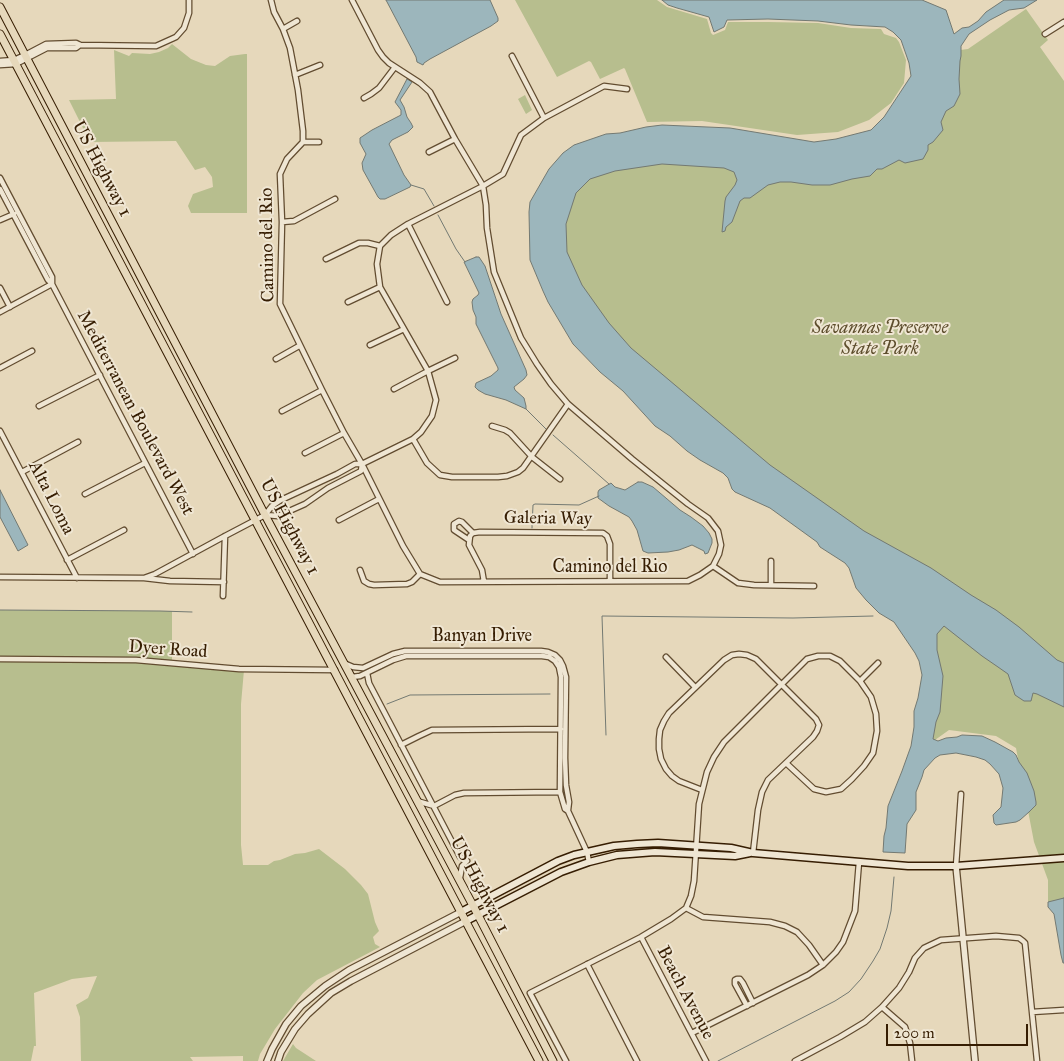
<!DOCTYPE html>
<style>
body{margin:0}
#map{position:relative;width:1064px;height:1061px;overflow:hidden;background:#e6d8bb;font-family:"IM FELL Great Primer",serif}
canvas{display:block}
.scale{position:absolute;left:886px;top:1024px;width:142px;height:22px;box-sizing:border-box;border:2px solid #361d02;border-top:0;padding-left:6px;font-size:15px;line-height:18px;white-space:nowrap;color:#361d02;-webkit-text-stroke:4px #efe6d3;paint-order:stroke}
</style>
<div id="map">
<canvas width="1064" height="1061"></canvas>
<div class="scale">200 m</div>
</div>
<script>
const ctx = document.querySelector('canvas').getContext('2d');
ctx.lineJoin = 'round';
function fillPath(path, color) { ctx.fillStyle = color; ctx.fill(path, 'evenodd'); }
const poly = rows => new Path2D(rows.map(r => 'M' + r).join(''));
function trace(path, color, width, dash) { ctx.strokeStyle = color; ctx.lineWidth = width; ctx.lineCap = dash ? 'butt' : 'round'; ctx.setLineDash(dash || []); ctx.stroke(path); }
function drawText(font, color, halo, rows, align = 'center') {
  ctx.font = font + ' "IM FELL Great Primer",serif'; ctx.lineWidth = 4; ctx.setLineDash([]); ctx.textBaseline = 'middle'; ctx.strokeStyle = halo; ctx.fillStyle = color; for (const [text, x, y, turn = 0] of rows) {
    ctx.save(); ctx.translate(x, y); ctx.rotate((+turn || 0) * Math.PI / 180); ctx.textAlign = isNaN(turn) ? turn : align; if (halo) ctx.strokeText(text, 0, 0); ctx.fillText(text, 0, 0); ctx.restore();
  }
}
const green = poly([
 [515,0,657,0,667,7,707,19,711,33,713,35,725,30,728,22,768,22,818,23,851,28,881,29,884,34,896,38,899,42,906,60,904,83,891,103,869,120,838,132,797,135,702,121,647,122,625,69,624,68,600,79,591,62,589,61,557,77],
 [1026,9,1048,40,1040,47,1064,81,1064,902,1048,902,1048,880,1034,842,1016,748,996,736,949,730,928,745,928,646,939,620,656,391,555,267,566,189,590,164,893,150,945,52,968,49],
 [172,44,191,59,206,65,215,66,230,56,245,54,247,54,247,213,191,213,188,206,193,194,213,187,212,177,205,167,195,170,176,141,90,142,69,100,116,99,114,50,129,56,132,53,150,54,159,52,168,48],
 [525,95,532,110,526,114,518,99],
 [0,610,172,611,172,664,244,670,241,704,241,845,243,865,268,865,274,861,280,860,295,854,305,853,319,849,345,869,361,885,368,894,375,922,379,931,373,937,375,944,380,947,317,980,303,993,275,1029,260,1054,258,1061,243,1061,243,1056,190,1057,193,1061,81,1061,80,1017,76,1005,88,998,97,976,72,979,34,993,36,1046,34,1046,31,1061,0,1061],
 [293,1044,296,1048,316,1061,283,1061]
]);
const water = poly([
 [386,0,490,0,498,18,498,21,491,26,430,59,424,63,423,65,417,62,416,57,386,0],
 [662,0,922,0,946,10,954,34,962,28,969,27,978,21,986,12,1004,0,1037,0,1024,8,1009,10,990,20,969,34,961,46,961,56,960,61,959,79,960,94,954,106,946,111,941,122,943,130,933,142,928,145,928,150,923,159,905,163,899,160,882,169,877,169,870,176,852,179,830,185,812,185,791,182,780,182,768,185,750,198,744,198,740,201,732,222,726,227,725,231,722,232,725,201,726,197,735,185,737,180,734,172,724,168,662,164,615,171,590,179,576,193,566,224,567,252,582,285,609,323,631,348,770,465,864,531,931,568,971,595,996,610,1019,627,1057,660,1064,663,1064,707,1037,694,1033,693,1031,701,1024,701,1015,695,1008,674,998,667,982,656,944,626,937,634,937,650,943,676,940,712,936,722,933,739,938,741,946,738,957,737,962,735,982,736,995,742,1013,752,1016,755,1019,762,1027,773,1034,791,1036,802,1036,805,1029,812,1020,820,1016,822,996,825,994,823,993,815,1001,807,1003,788,999,774,990,764,985,760,976,757,956,753,940,755,935,758,924,770,922,777,916,792,916,810,907,824,905,853,883,852,884,836,886,828,888,806,902,771,911,746,914,727,914,711,918,698,922,675,919,661,915,653,894,622,879,613,866,600,856,588,849,568,845,563,820,547,817,542,770,508,735,492,732,489,728,478,723,473,700,460,687,451,670,436,655,426,623,391,600,372,573,344,548,302,543,291,530,260,529,212,530,202,549,169,563,153,574,145,606,134,620,133,646,127,662,125,730,128,814,142,836,139,871,130,884,117,911,76,909,63,901,40,893,32,885,27,851,25,818,21,768,19,727,20,724,27,714,32,709,17,677,8,668,5,662,0],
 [407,79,412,82,400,100,404,107,407,117,411,123,413,127,408,132,392,140,389,144,404,175,411,185,410,187,385,199,380,199,378,197,363,170,362,163,366,154,360,143,360,138,372,130,401,115,401,110,395,102,407,79],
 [476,257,479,257,485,266,501,314,526,370,527,375,524,379,514,387,515,390,524,398,526,406,526,409,506,400,485,394,478,390,475,387,476,383,491,376,498,370,498,368,476,324,476,317,473,310,472,302,473,299,478,295,479,293,464,262,476,257],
 [638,482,642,482,653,487,680,510,691,517,703,526,709,533,712,539,712,543,708,553,705,554,704,551,692,545,679,550,668,552,648,553,643,551,637,530,632,521,629,517,609,506,598,498,598,492,599,490,611,483,615,487,625,490,638,482],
 [0,490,28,545,18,551,0,517,0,490],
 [1064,898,1064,963,1063,963,1061,955,1054,914,1048,907,1048,902,1064,898]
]);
const stream = poly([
 [411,185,424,189,434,206],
 [438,215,456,249,465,262],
 [526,409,546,429],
 [553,435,609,484],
 [532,528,533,505,535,504,579,505,599,496],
 [0,610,160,611,192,612],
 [387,704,410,695,550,694],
 [606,735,602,616,793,618,873,616],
 [718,1061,835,1001,849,992,861,979,873,961,880,949,887,928,891,911,894,877]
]);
const minor = poly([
 [271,0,274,12,283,29,290,48,298,90,303,131,303,142,287,159,280,174,282,222,280,304,322,390,344,433,362,464,403,546,420,574,440,582,688,581,700,575,713,566,719,554,721,545,718,531,708,518,688,504,632,459,568,404,551,384,537,364,521,338,494,272,487,228,486,205,483,186,455,139,430,92,420,83,389,63,383,57,378,50,352,0],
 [283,29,297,21],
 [1045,34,1064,22],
 [512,56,544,118],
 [0,61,14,60,25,55,46,44,76,43,80,45,156,46,176,37,184,28,189,13,189,0],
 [0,65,16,64,47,48,76,48,80,45],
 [295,75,320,65],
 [364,98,371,94,379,88,395,67],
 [303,142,319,142],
 [429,152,455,139],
 [0,178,52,277,52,284],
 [0,189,48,280,52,284,193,554],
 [0,220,14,214],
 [282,222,294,221,335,199],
 [408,224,447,302],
 [326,259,359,243,368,243,380,246],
 [0,288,10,307],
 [348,302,380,287],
 [0,312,52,284],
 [370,345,404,329],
 [276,359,299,346],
 [0,368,32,351],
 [394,389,428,371,455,358],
 [39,406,100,375],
 [282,411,322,390],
 [492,426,505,430,510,433,532,457,560,479],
 [0,431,77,578],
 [413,439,427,463,440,475,452,477,498,477,507,476,518,472,523,468,568,404],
 [305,453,344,433],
 [22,472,78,442],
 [85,494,145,463],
 [265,515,272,506,281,500,337,474,355,464,362,464,413,439,421,432,432,416,436,400,428,371,380,287,377,264,380,246,391,235,408,224,483,186,503,174,521,135,544,118,604,86,627,89],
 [339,520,379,499],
 [473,533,480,532,603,533,607,536,610,544,610,581],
 [473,533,470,536,469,545,482,570,484,582],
 [469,540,454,530,454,524,459,521,462,522,473,533],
 [67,560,124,530],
 [771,561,771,585],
 [713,566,738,583,754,585,814,586],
 [360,570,364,581,369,584,374,585,407,584,412,582,420,574],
 [0,577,144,578,170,581,224,582],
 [144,578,155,574,225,536,265,515,278,516,305,504,328,488,361,471,362,464],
 [223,596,225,536],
 [666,657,695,687],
 [0,659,136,660,239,669,335,670],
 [346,664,353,667,363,668,393,654,405,651,541,651,548,652,555,655,560,660,563,666,566,677,565,758,566,785,569,802,568,810],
 [367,673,369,683,460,857,467,861,462,866,460,878],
 [352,677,360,676,393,660,406,656,542,656,549,657,555,661,559,667,561,677,560,792,565,809,568,811,587,852,589,862],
 [860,681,878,663],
 [401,745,419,736,432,730,561,729],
 [702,790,679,781,672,776,666,769,661,759,659,749,659,739,660,730,664,721,669,713,724,660,732,655,739,654,747,655,756,659,816,719,819,725,817,731,813,737,768,780,762,792,758,810,753,853],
 [417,801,434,806],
 [434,806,455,795,464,793,560,792],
 [956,866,961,794],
 [686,908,703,917,770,922,785,926,797,932,809,945,823,965],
 [641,937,706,1061],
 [587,964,637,1061],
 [747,1006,735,984,735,980,737,979,740,979,743,983,753,1003],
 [882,1007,905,1027,910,1043,912,1061],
 [1032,1012,1064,1010],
 [692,1033,808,975,823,965,836,952,843,942,855,911,859,862],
 [566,1061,530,993,641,937,671,919,686,908,691,896,694,881,699,804,707,772,714,757,724,742,807,659,818,656,830,656,840,661,860,681,871,697,876,714,877,731,873,753,864,766,852,779,841,789,826,792,814,789,786,763],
 [795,1061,840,1037,865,1022,882,1007,899,988,909,972,915,958,924,948,941,940,996,936,1019,938,1023,941,1025,943,1037,1061]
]);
const tertiary = poly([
 [956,866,975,1061],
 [267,1061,272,1049,286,1024,301,1006,325,986,349,970,461,912],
 [278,1061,281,1052,295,1029,308,1014,331,993,351,981,466,921]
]);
const secondary = poly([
 [461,912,558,861,574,855,614,846,637,844,658,843,731,848,753,853,908,866,956,866,1064,858],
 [466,921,561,872,589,862,617,855,655,852,735,856,750,853]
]);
const primary = poly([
 [0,7,265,515,478,915,553,1061],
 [0,34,539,1061]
]);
const streetNames = [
 ["US Highway 1",101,169,62],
 ["Camino del Rio",268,245,-91],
 ["Mediterranean Boulevard West",135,413,62],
 ["Alta Loma",51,498,63],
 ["Galeria Way",548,519,1],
 ["US Highway 1",289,527,62],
 ["Camino del Rio",610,568],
 ["Banyan Drive",482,637],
 ["Dyer Road",168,650,4],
 ["US Highway 1",479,885,62],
 ["Beach Avenue",685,993,62]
];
const parkNames = [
 ["Savannas Preserve",880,329],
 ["State Park",880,350]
];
fillPath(green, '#b7be8e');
fillPath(water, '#9cb6bc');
trace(water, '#737972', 1);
trace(stream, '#737972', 1);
trace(minor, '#624c30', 7);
trace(tertiary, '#624c30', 8);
trace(secondary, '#361d02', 9);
trace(primary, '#361d02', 9);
trace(minor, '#efe6d3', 4.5);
trace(tertiary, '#efe6d3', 5.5);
trace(secondary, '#efe6d3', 6);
trace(primary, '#e6d8bb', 7);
drawText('18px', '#361d02', '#efe6d3', streetNames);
drawText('italic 18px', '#5d4d2c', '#efe6d3', parkNames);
</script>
